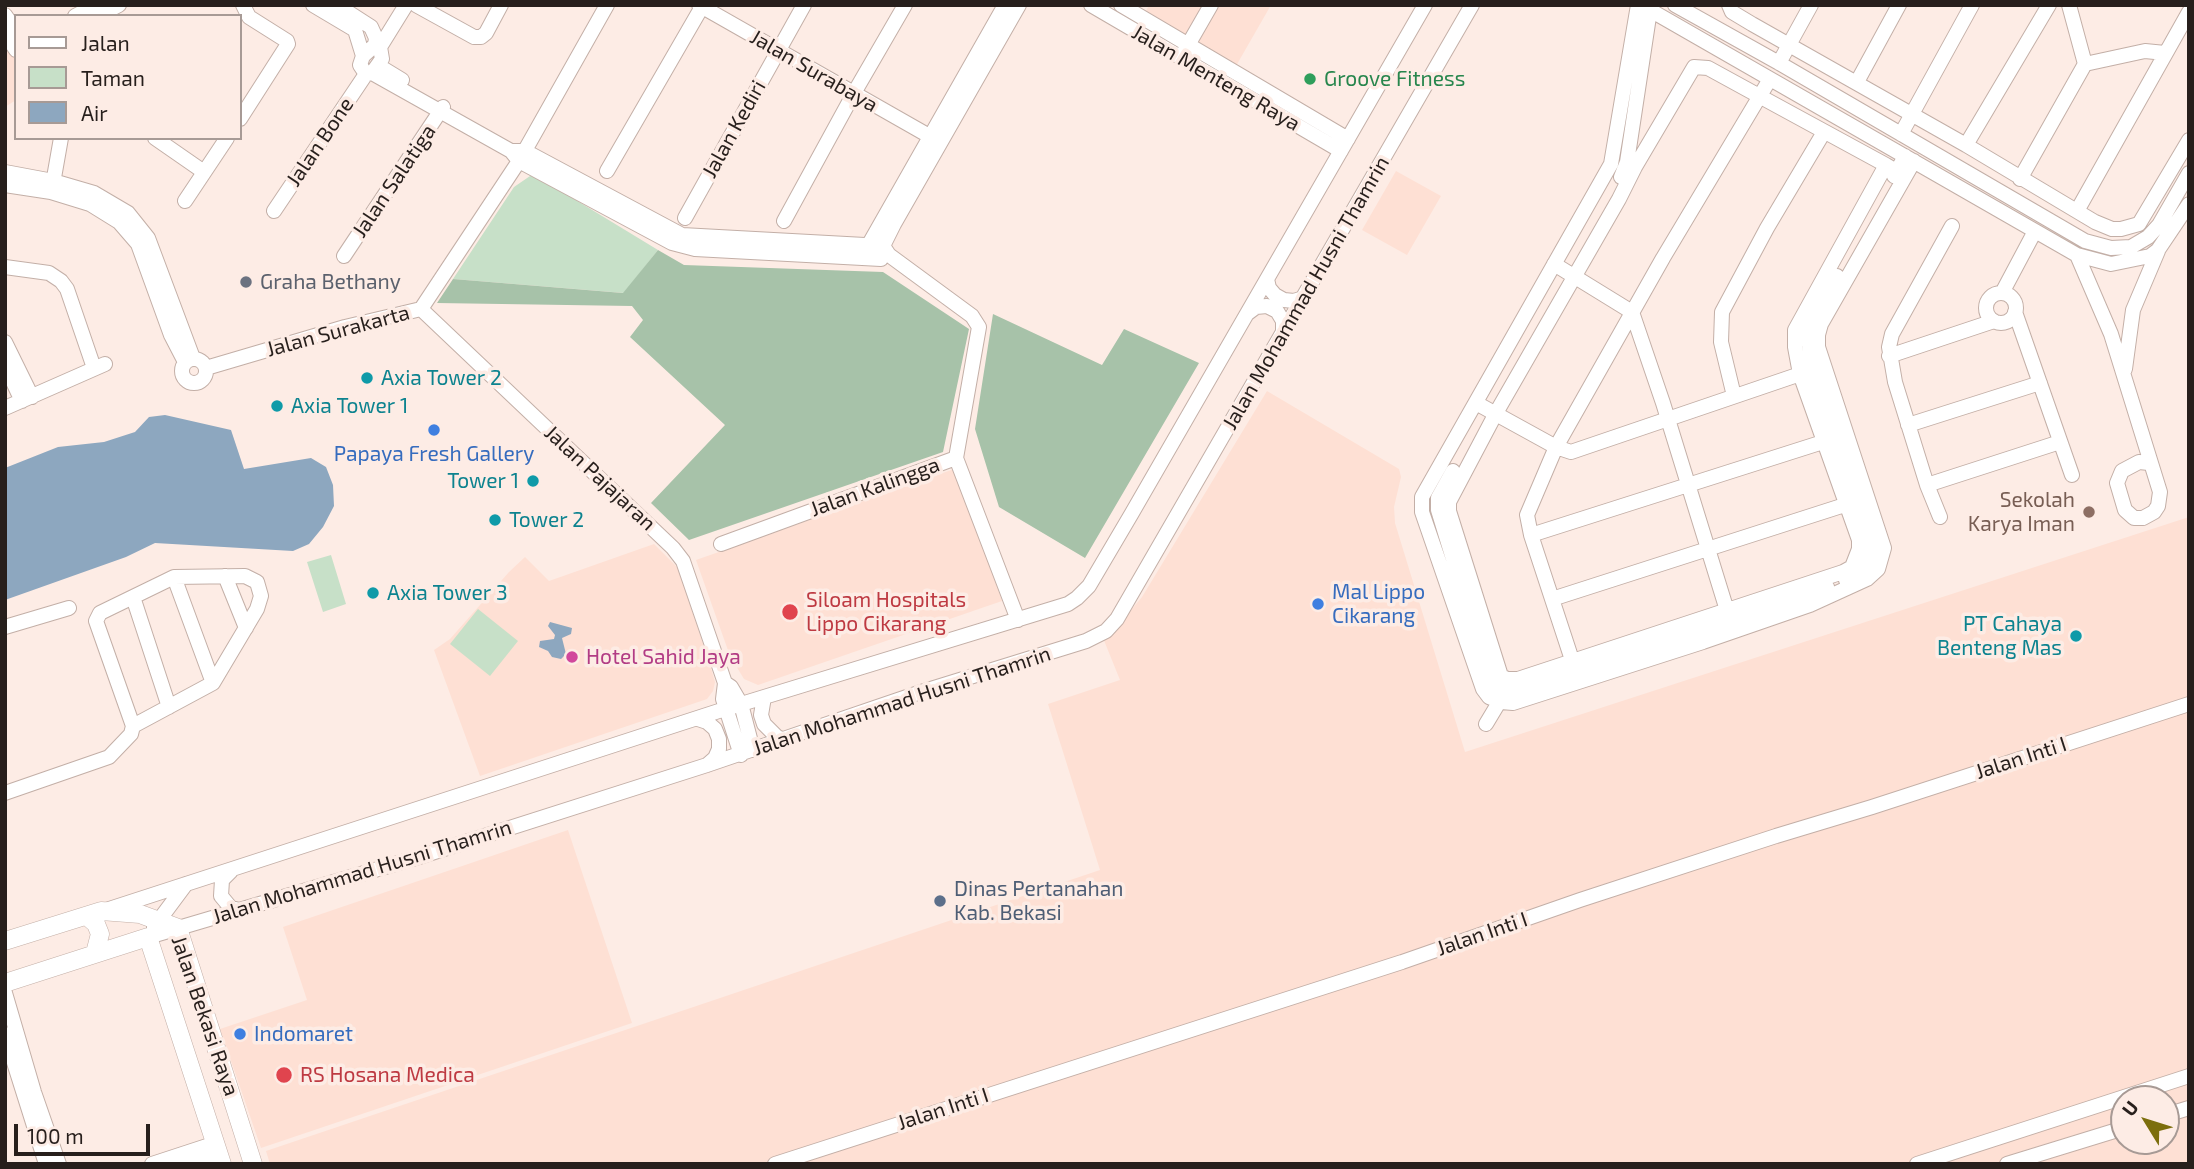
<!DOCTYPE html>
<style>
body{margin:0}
#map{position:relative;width:2194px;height:1169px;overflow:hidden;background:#fdece5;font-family:"Exo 2",sans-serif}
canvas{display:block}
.frame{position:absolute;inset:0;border:7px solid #271f1c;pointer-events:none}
.legend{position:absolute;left:14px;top:14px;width:228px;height:126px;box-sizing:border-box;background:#fdece5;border:2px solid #a79a95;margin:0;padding:9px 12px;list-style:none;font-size:21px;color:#271f1c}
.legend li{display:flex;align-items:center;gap:14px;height:35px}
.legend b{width:35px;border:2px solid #a79a95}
.north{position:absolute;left:2110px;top:1085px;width:70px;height:70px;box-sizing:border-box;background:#fdece5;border:2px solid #a79a95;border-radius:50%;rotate:308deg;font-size:19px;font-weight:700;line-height:28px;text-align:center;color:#271f1c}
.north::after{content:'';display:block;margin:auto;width:24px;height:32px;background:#7c6e0c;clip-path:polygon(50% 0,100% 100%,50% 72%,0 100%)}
.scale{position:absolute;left:14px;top:1124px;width:136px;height:32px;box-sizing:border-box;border:4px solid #271f1c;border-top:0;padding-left:9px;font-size:21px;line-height:24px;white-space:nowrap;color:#271f1c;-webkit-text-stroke:5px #fdece5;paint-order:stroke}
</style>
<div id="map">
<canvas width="2194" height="1169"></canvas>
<div class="frame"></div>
<ul class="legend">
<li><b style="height:9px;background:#fff"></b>Jalan</li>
<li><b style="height:19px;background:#c7e0c8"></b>Taman</li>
<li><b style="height:19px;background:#8da7bf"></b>Air</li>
</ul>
<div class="north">U</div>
<div class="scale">100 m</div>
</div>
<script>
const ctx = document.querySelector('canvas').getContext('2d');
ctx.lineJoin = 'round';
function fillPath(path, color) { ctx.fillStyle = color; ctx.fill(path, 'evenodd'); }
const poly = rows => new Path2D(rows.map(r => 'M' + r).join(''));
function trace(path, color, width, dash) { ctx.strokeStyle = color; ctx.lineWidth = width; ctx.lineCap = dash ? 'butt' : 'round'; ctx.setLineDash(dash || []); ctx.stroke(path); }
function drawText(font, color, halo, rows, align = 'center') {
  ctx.font = font + ' "Exo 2",sans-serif'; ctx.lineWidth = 7; ctx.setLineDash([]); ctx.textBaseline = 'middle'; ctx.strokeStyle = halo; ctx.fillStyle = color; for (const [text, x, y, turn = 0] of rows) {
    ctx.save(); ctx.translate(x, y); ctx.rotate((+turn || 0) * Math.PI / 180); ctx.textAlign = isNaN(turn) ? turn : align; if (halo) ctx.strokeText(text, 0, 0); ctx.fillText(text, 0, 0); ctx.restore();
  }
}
const built = poly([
 [1149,5,1271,5,1236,66,1146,11],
 [5,43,16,59,16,100,5,107],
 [1396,171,1441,196,1407,255,1362,230],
 [1267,391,1399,469,1401,477,1394,507,1395,523,1465,752,2189,517,2189,1164,270,1164,266,1151,1100,870,1048,704,1120,680,1103,638,1115,629,1142,597],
 [2124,1099,2166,1099,2166,1141,2124,1141],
 [957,468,1002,601,758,685,744,679,730,656,696,560],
 [654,544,678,568,710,665,715,682,713,691,707,699,480,776,434,650,450,639,509,572,525,557,549,581],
 [568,830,632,1023,261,1148,220,1029,307,1000,283,927]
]);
const green = poly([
 [533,174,658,250,624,293,453,279,514,187],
 [331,555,346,604,323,612,307,562],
 [478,609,518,641,490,676,450,644]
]);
const forest = poly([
 [658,250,684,265,883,272,969,329,943,452,689,540,651,503,725,425,630,337,643,320,632,306,437,303,453,279,623,293],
 [993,314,1102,365,1124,329,1199,363,1085,558,999,507,975,429]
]);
const water = poly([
 [165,415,231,430,244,469,311,458,326,467,333,485,334,506,323,527,309,544,293,551,155,543,126,557,5,600,5,468,58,447,104,442,135,432,149,417],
 [550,622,572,628,571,634,562,638,566,654,561,659,552,657,548,651,539,647,540,641,554,639,555,635,548,626]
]);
const minor = poly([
 [313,5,355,30,363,56],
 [337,5,371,27,376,38,375,45],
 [416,5,474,37,481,37,486,33,501,5],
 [699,5,938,141],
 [1091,5,1341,151],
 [1121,5,1348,139],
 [1638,5,1611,164,1422,497,1422,512,1483,689,1489,697,1501,702,1513,703,1703,642,1810,605,1867,579,1878,569,1884,548,1818,347,1818,335,1821,324,1914,161],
 [1675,5,1779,63,2085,241,2111,248,2131,247,2148,237,2159,225,2189,173],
 [1729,5,1732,12,1752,24,1966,145,2095,222,2112,229,2121,229,2139,224,2189,140],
 [2069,5,2085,64],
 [1643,6,2077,255,2111,264,2150,256,2158,250,2189,204],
 [5,15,16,31],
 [75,16,96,5],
 [98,16,119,5],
 [5,34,16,50],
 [375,45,380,47,382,59,372,73,366,74,360,65,363,56,375,45],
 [380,47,406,5],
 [1184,52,1211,5],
 [1779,63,1811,5],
 [379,66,402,80],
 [372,73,511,151,519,161,672,243,695,249,881,259],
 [1857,82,1899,5],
 [240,119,288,44,287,41,249,17,243,5],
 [1901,134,1972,5],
 [155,138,204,172],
 [1966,145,2049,5],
 [511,151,525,151,682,235,883,246,889,255,972,316,979,327,956,458],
 [1886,165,1795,330,1795,347,1800,374,1859,540,1859,549,1852,567,1843,572,1518,679,1507,679,1501,676,1449,511,1449,502,1496,413,1619,199,1635,167,1694,67,1708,68,1761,97,1886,165,1905,176],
 [607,171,703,5],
 [5,172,53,181,94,193,128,213,148,238,193,358],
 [1894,176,1905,156],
 [1621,177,1627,162,1650,10],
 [2020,179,2085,64,2145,51,2165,53],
 [5,185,51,192,90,204,119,222,138,244,171,335,185,362],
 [52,189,61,138],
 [185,201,227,138],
 [274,211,366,74],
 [2077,211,2189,12],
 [685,218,804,5],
 [784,221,854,93,905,5],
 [867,253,868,246,1005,5],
 [881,254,883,246,894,224,1019,5],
 [2077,255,2111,334,2160,492,2158,506,2154,512,2143,518,2134,518,2125,510,2117,483,2122,471,2139,462,2149,463],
 [344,256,443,107],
 [1554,264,1632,312,1663,403,1729,617],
 [5,267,49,273,61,281,67,289,94,368],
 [1837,276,1811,321,1808,328,1808,339,1813,369,1845,471,1872,539,1870,555,1860,572,1846,580],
 [1267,279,1269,288,1275,295,1284,300,1294,301,1303,298],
 [2002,293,2035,231],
 '1986 308a15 15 0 1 1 30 0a15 15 0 1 1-30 0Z',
 [421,309,673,548,683,561,725,683,723,699,741,755],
 [2015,312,2072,475],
 [1248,313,1256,307,1267,306,1277,311,1283,321,1283,333],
 [5,342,32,397],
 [1889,356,1994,321],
 '182 371a12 12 0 1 1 24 0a12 12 0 1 1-24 0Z',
 [5,365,22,401],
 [206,368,345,327,421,309,519,161,607,5],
 [2125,369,2133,310,2158,251],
 [1734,396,1721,342,1722,312,1767,228,1824,132],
 [1476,403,1556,447,1571,452,1809,371],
 [5,408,105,364],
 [1908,425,2040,383],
 [956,458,1018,620],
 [1453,471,1438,498,1438,510,1491,683,1505,690,1520,689,1730,622,1827,587],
 [1927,485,2060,442],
 [1940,517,1927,485,1895,382,1889,347,1892,334,1952,226],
 [1531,535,1823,442],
 [721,544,956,458],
 [225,576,246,628],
 [174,577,213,683],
 [133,597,169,707],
 [1552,599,1854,502],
 [5,627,69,608],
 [1575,669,1531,535,1527,515,1556,447,1663,258,1770,79],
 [725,683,731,687,741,704,753,750],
 [764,697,761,715,764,724,777,737,785,740],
 [698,719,707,722,715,729,719,739,719,749,715,758,707,765],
 [1486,724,1504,694],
 [5,793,109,757,131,734,133,726,96,621,100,613,174,577,245,576,257,582,261,596,257,609,213,683,133,726],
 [231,871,222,880,221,896,231,908,240,910],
 [106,910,725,709,1068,604,1077,598,1089,586,1132,513,1425,5],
 [154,927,186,884],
 [148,937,422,856,707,765,918,693,1086,641,1106,631,1117,619,1472,5],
 [5,993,34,1092,59,1164],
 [5,1034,46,1164],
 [2166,1115,2189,1108],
 [152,1164,216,1143],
 [188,1164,219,1153],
 [775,1164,1402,962,1580,900,1776,836,1872,807,2189,704],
 [1917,1164,2189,1076],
 [2007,1164,2124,1128]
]);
const major = poly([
 [87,916,96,924,100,934,95,953],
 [5,941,101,911,140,914,178,928,253,1164],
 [5,983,148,937,222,1164]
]);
const markers = [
 [1310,79,7,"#2e9e5b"],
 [246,282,7,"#6b7280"],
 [367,378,7,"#0f9aa8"],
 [277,406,7,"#0f9aa8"],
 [434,430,7,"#3f7fe0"],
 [533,481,7,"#0f9aa8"],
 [2089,512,7,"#8d6e63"],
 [495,520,7,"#0f9aa8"],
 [373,593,7,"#0f9aa8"],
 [1318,604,7,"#3f7fe0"],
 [790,612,9,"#e0444e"],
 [2076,636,7,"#0f9aa8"],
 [572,657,7,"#d1479c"],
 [940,901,7,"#5c6f8a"],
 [240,1034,7,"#3f7fe0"],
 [284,1075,9,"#e0444e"]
];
const streetNames = [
 ["Jalan Surabaya",814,71,30],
 ["Jalan Menteng Raya",1216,78,30],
 ["Jalan Kediri",734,129,-61],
 ["Jalan Bone",320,142,-56],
 ["Jalan Salatiga",394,181,-56],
 ["Jalan Mohammad Husni Thamrin",1306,293,-60],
 ["Jalan Surakarta",338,331,-15],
 ["Jalan Pajajaran",600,478,43],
 ["Jalan Kalingga",875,487,-20],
 ["Jalan Mohammad Husni Thamrin",902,701,-18],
 ["Jalan Inti I",2021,758,-18],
 ["Jalan Mohammad Husni Thamrin",362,872,-17],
 ["Jalan Inti I",1482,934,-19],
 ["Jalan Bekasi Raya",205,1016,71],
 ["Jalan Inti I",943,1109,-18]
];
const leisureNames = [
 ["Groove Fitness",1324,79]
];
const worshipNames = [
 ["Graha Bethany",260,282]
];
const cultureNames = [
 ["Axia Tower 2",381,378],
 ["Axia Tower 1",291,406],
 ["Tower 1",519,481,"right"],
 ["Tower 2",509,520],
 ["Axia Tower 3",387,593],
 ["PT Cahaya",2062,624,"right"],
 ["Benteng Mas",2062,648,"right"]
];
const shopNames = [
 ["Papaya Fresh Gallery",434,454,"center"],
 ["Mal Lippo",1332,592],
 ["Cikarang",1332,616],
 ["Indomaret",254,1034]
];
const educationNames = [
 ["Sekolah",2075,500],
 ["Karya Iman",2075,524]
];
const healthNames = [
 ["Siloam Hospitals",806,600],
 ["Lippo Cikarang",806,624],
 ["RS Hosana Medica",300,1075]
];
const hotelNames = [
 ["Hotel Sahid Jaya",586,657]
];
const serviceNames = [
 ["Dinas Pertanahan",954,889],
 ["Kab. Bekasi",954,913]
];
fillPath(built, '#fee0d4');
fillPath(green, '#c7e0c8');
fillPath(forest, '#a7c2a9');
fillPath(water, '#8da7bf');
trace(minor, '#c3afa7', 16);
trace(major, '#c3afa7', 19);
trace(minor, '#fff', 14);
trace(major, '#fff', 18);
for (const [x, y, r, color] of markers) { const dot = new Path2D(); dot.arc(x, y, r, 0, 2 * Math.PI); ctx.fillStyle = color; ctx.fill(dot); trace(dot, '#fdece5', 2.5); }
drawText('21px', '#271f1c', '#fdece5', streetNames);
drawText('21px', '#27864d', '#fdece5', leisureNames, 'left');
drawText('21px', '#5b616d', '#fdece5', worshipNames, 'left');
drawText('21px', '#0d838f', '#fdece5', cultureNames, 'left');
drawText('21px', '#366cbe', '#fdece5', shopNames, 'left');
drawText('21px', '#785e54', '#fdece5', educationNames, 'right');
drawText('21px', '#be3a42', '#fdece5', healthNames, 'left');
drawText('21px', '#b23c85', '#fdece5', hotelNames, 'left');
drawText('21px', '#4e5e75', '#fdece5', serviceNames, 'left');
</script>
